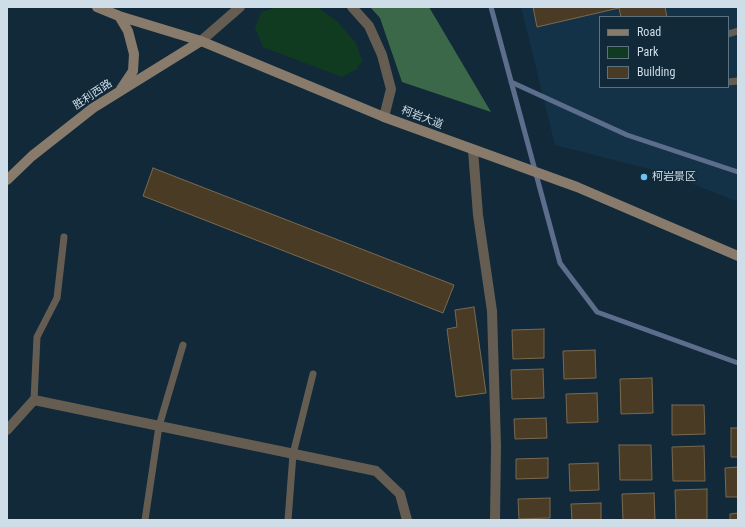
<!DOCTYPE html>
<meta charset="utf-8">
<style>
body{margin:0}
#map{position:relative;width:745px;height:527px;overflow:hidden;background:#112939;font-family:"Roboto Condensed",sans-serif}
canvas{display:block}
.frame{position:absolute;inset:0;border:8px solid #cfdde8;pointer-events:none}
.legend{position:absolute;left:599px;top:16px;width:130px;height:72px;box-sizing:border-box;background:#112939;border:1px solid #5d717f;margin:0;padding:5px 7px;list-style:none;font-size:12px;color:#cfdde8}
.legend li{display:flex;align-items:center;gap:8px;height:20px}
.legend b{width:20px;border:1px solid #5d717f}
</style>
<div id="map">
<canvas width="745" height="527"></canvas>
<div class="frame"></div>
<ul class="legend">
<li><b style="height:5px;background:#887b6b"></b>Road</li>
<li><b style="height:11px;background:#113b21"></b>Park</li>
<li><b style="height:11px;background:#4a3b24"></b>Building</li>
</ul>
</div>
<script>
const ctx = document.querySelector('canvas').getContext('2d');
ctx.lineJoin = 'round';
function fillPath(path, color) { ctx.fillStyle = color; ctx.fill(path, 'evenodd'); }
const poly = rows => new Path2D(rows.map(r => 'M' + r).join(''));
function trace(path, color, width, dash) { ctx.strokeStyle = color; ctx.lineWidth = width; ctx.lineCap = dash ? 'butt' : 'round'; ctx.setLineDash(dash || []); ctx.stroke(path); }
function drawText(font, color, halo, rows, align = 'center') {
  ctx.font = font + ' "Roboto Condensed","Noto Sans SC",sans-serif'; ctx.lineWidth = 3; ctx.setLineDash([]); ctx.textBaseline = 'middle'; ctx.strokeStyle = halo; ctx.fillStyle = color; for (const [text, x, y, turn = 0] of rows) {
    ctx.save(); ctx.translate(x, y); ctx.rotate((+turn || 0) * Math.PI / 180); ctx.textAlign = isNaN(turn) ? turn : align; if (halo) ctx.strokeText(text, 0, 0); ctx.fillText(text, 0, 0); ctx.restore();
  }
}
const built = poly([
 [521,7,738,7,738,202,665,173,555,145],
 [600,17,728,17,728,87,600,87]
]);
const green = poly([
 [278,7,319,8,338,22,356,43,362,61,357,69,342,77,263,47,255,28,261,12]
]);
const forest = poly([
 [370,7,429,7,491,112,402,82,380,18]
]);
const stream = poly([
 [491,7,560,263,597,312,738,363],
 [511,82,627,135,738,172]
]);
const building = poly([
 [533,7,665,7,667,17,621,17,619,8,537,27,533,7],
 [153,168,454,285,443,313,143,196,153,168],
 [474,307,486,393,456,397,447,329,457,327,455,310,474,307],
 [544,329,544,358,513,359,512,330,544,329],
 [595,350,596,378,564,379,563,351,595,350],
 [543,369,544,398,512,399,511,370,543,369],
 [652,378,653,413,621,414,620,379,652,378],
 [597,393,598,422,567,423,566,394,597,393],
 [672,405,704,405,705,434,672,435,672,405],
 [546,418,547,438,515,439,514,419,546,418],
 [731,428,738,428,738,457,731,457,731,428],
 [619,445,651,445,652,480,620,480,619,445],
 [704,446,705,481,673,481,672,447,704,446],
 [548,458,548,478,516,479,516,459,548,458],
 [598,463,599,490,570,491,569,464,598,463],
 [738,467,738,497,726,497,725,468,738,467],
 [707,489,707,520,676,520,675,490,707,489],
 [654,493,655,520,623,520,622,494,654,493],
 [550,498,550,518,519,519,518,499,550,498],
 [601,503,601,520,572,520,571,504,601,503],
 [738,513,738,520,730,520,730,514,738,513]
]);
const lane = poly([
 [728,34,738,31],
 [728,82,738,81],
 [34,400,37,337,57,298,64,237],
 [145,520,159,426,183,345],
 [288,520,293,454,313,374]
]);
const street = poly([
 [352,7,369,26,382,55,391,89,384,117],
 [201,41,240,7],
 [473,150,478,215,492,311,496,446,495,520],
 [7,430,34,400,376,471,400,494,407,520]
]);
const secondary = poly([
 [97,7,119,16,201,41,384,117,577,187,738,256],
 [119,16,128,31,134,54,133,71,121,89],
 [7,180,32,156,93,108,201,41]
]);
const markers = [
 [644,177,4,"#6bc3f2"]
];
const streetNames = [
 ["胜利西路",93,95,-34],
 ["柯岩大道",422,118,21]
];
const poiNames = [
 ["柯岩景区",652,177]
];
fillPath(built, '#143247');
fillPath(green, '#113b21');
fillPath(forest, '#3a6849');
trace(stream, '#5c6e8c', 5);
fillPath(building, '#4a3b24');
trace(building, '#7a6950', 1);
trace(lane, '#655d52', 7);
trace(street, '#655d52', 10);
trace(secondary, '#887b6b', 10);
for (const [x, y, r, color] of markers) { const dot = new Path2D(); dot.arc(x, y, r, 0, 2 * Math.PI); ctx.fillStyle = color; ctx.fill(dot); trace(dot, '#112939', 1.5); }
drawText('11px', '#cfdde8', '#112939', streetNames);
drawText('11px', '#cfdde8', '#112939', poiNames, 'left');
</script>
